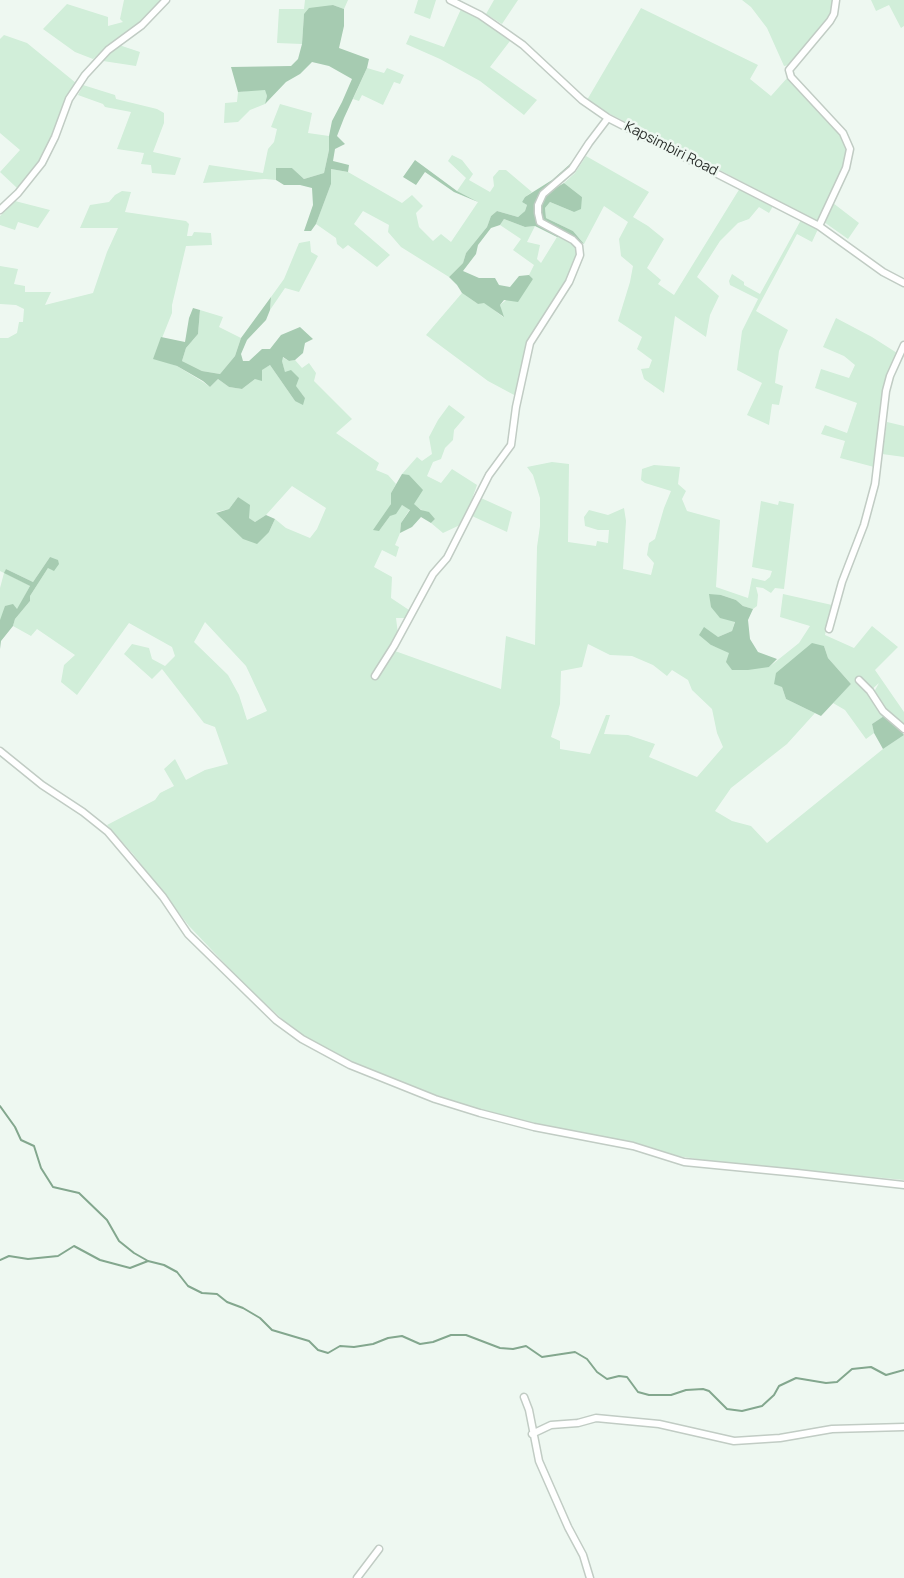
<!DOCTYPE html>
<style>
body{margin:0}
canvas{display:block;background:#eef8f1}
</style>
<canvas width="904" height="1578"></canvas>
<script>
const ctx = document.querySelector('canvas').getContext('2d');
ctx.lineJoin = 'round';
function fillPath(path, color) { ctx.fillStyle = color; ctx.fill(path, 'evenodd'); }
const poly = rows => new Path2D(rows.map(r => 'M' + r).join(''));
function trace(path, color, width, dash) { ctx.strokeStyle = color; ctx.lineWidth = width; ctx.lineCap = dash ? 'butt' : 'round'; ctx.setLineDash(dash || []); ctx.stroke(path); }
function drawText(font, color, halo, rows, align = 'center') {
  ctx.font = font + ' Manrope,sans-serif'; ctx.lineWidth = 5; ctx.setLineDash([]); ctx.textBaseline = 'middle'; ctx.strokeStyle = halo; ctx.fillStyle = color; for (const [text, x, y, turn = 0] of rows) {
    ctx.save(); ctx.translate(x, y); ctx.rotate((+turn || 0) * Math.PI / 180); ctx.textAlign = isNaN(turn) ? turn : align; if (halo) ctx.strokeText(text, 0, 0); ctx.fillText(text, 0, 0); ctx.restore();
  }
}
const green = poly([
 [124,0,163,0,142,21,93,59,75,52,43,29,67,4,108,17,108,26,123,22,120,19],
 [305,0,348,0,344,9,333,5,304,14,302,44,277,43,279,9,304,9],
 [418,0,436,0,430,19,414,13],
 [494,0,518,0,502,24,486,14],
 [742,0,834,0,831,14,811,41,789,65,784,66,767,28,751,7],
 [871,0,904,0,904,26,901,28,889,5,876,11],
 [641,8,758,65,750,79,771,96,788,77,810,99,839,134,847,145,848,152,846,161,818,222,712,166,610,114,587,100],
 [461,9,485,22,510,41,490,67,537,100,524,115,480,81,440,59,406,44,410,35,444,47],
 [4,35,27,43,76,83,60,113,51,141,38,164,17,188,0,172,20,150,0,133,0,39],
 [119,45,140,52,136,66,103,61,107,55],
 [367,68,384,73,387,68,404,75,400,84,394,82,383,105,362,95,359,101,353,99],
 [83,85,115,95,116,99,157,109,164,113,164,123,153,152,181,158,175,175,152,173,151,165,141,164,144,153,117,149,131,112,105,107,103,104,78,95],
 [265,89,267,96,265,104,250,110,238,122,224,123,225,103,237,102,238,92],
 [280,104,312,113,308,133,329,136,329,150,324,173,304,179,292,168,276,168,276,180,265,179,203,183,209,165,263,173,268,149,274,142,277,129,271,127],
 [452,155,462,160,473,174,469,180,490,192,494,186,493,177,499,170,506,170,532,192,525,197,522,202,527,205,525,211,518,217,497,211,491,216,487,227,466,253,463,263,449,277,401,247,388,232,389,225,363,211,354,224,390,255,377,267,348,245,343,249,337,244,336,238,316,224,331,184,331,169,348,172,402,203,412,195,423,206,416,213,419,227,433,241,441,234,451,242,478,202,457,191,466,178,448,161],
 [586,156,649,192,633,217,648,226,664,239,647,268,661,280,658,284,674,295,740,188,773,206,769,213,759,207,749,219,738,223,720,241,697,277,719,296,710,315,706,337,675,316,664,393,644,379,641,369,649,368,652,360,637,349,642,337,618,321,630,282,633,266,621,256,619,239,628,222,604,206,584,244,573,231,546,218,545,208,550,202,574,212,582,197,564,183,575,173],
 [122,191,131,192,125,212,186,221,189,224,187,236,192,236,194,232,211,233,212,245,186,246,172,305,172,313,154,358,177,366,203,382,210,387,218,379,229,387,242,389,255,379,261,370,270,365,295,401,305,398,285,373,282,361,282,357,289,361,295,360,302,368,309,363,316,373,314,381,352,419,336,433,379,463,376,470,388,475,396,484,391,493,391,504,379,531,390,516,402,505,410,509,401,523,400,533,395,545,399,547,396,557,382,550,374,567,392,577,391,598,409,610,405,618,396,618,398,634,389,652,372,676,376,679,395,651,501,689,506,636,535,645,537,547,540,526,540,498,533,475,527,467,552,462,569,464,568,542,596,546,597,541,608,543,609,530,598,530,585,526,584,517,589,510,608,515,624,508,626,521,623,569,651,575,654,563,647,555,649,543,655,539,664,508,671,491,645,483,641,480,642,469,654,465,680,467,678,484,686,491,682,499,687,511,720,520,716,587,748,598,752,578,765,581,770,577,772,571,752,567,761,501,778,505,779,501,794,504,784,589,775,588,771,593,763,588,756,587,758,595,757,606,753,609,743,606,736,600,721,595,709,595,735,621,732,631,718,637,711,645,769,667,799,643,810,626,780,617,783,594,832,605,825,635,854,648,872,626,898,647,875,670,904,712,904,726,886,711,874,692,879,683,869,692,884,716,872,724,874,733,866,739,845,710,833,703,851,684,828,658,824,646,782,687,786,699,815,713,787,744,731,788,715,811,732,821,751,826,767,843,883,749,904,735,904,1180,718,1162,663,1154,570,1135,433,1097,350,1063,293,1029,247,987,189,926,133,854,107,825,155,800,160,793,174,786,164,769,175,759,186,780,205,770,228,764,215,727,204,723,162,669,152,679,124,654,132,644,149,648,152,659,165,666,175,656,172,647,129,623,77,695,61,682,64,665,75,655,37,629,31,636,13,626,15,619,30,601,30,596,48,568,50,557,33,582,6,569,5,573,30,586,17,610,0,620,0,588,4,573,0,571,0,338,8,338,17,333,19,322,23,322,24,309,16,305,0,304,0,266,18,269,14,284,25,286,25,292,51,292,45,305,93,293,107,252,118,228,80,228,90,205,109,202,115,195],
 [292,486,326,508,317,529,310,538,286,528,275,519,269,532,216,512,229,509,238,497,249,518,255,522,266,515],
 [205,622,246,666,267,711,247,720,239,695,228,675,194,642],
 [588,644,610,655,632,656,653,665,667,676,672,670,688,680,692,690,712,709,717,733,723,747,697,777,649,757,655,744,628,735,604,734,610,715,606,715,590,754,560,749,560,741,551,737,560,704,561,671,582,667],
 [15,201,50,210,38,228,18,222,15,230,0,225,0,216],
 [833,203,859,223,848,239,824,222],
 [504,219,525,227,535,226,527,242,540,245,537,259,541,263,557,237,562,237,576,245,578,251,569,276,528,341,516,396,488,381,426,335,462,293,478,304,484,302,503,317,500,305,533,279,529,275,534,265,513,250,521,239,500,225],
 [801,220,818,229,812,242,797,234,756,311,788,330,779,351,775,383,783,386,779,405,772,404,769,425,747,415,762,383,737,370,742,331,758,299,730,285,729,281,732,274,744,282,744,285,760,294],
 [310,241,311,252,318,256,299,292,285,288,270,310,271,297,284,279,299,243],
 [200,310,223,317,219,327,241,338,235,356,220,374,202,371,182,361,186,348,198,334],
 [836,318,872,337,897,353,887,378,874,467,840,458,845,441,821,434,825,425,847,433,857,403,815,388,821,369,849,378,855,365,844,356,823,347],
 [449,405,465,417,454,430,453,440,445,448,441,459,433,462,427,476,441,483,452,469,477,485,470,505,460,525,443,533,431,523,435,519,413,504,402,474,417,457,422,461,432,454,429,437,438,420],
 [887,422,904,426,904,457,882,454],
 [481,498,512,512,507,532,472,516]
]);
const forest = poly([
 [333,5,344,9,344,26,339,48,369,59,367,68,344,118,337,136,345,144,335,149,333,161,349,165,348,172,331,169,331,184,316,224,311,231,304,231,313,205,312,188,300,185,284,185,276,180,276,168,292,168,304,179,324,173,329,150,329,136,332,121,342,102,352,79,329,66,312,62,300,74,286,82,265,104,267,96,265,90,238,92,231,67,291,66,298,59,302,44,304,14,309,8],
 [578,157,573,165,542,192,537,200,535,210,536,220,540,225,562,237,557,237,535,226,525,227,504,219,500,225,491,228,478,245,476,254,463,271,479,278,495,278,499,285,510,287,519,276,529,275,533,279,518,302,504,300,500,305,504,317,484,303,478,304,462,293,457,285,449,277,463,263,466,253,487,227,491,216,497,211,518,217,525,211,527,205,522,202,525,197,552,180],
 [415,160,457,191,478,202,454,192,425,172,416,185,403,177],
 [564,183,582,197,581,209,574,212,550,202,545,208,546,218,573,231,584,244,544,223,541,218,540,208,542,200,549,192],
 [271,297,270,310,266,320,247,340,241,354,243,361,249,361,262,349,270,349,281,335,300,327,313,339,305,343,303,353,295,360,289,361,283,357,282,361,285,372,291,370,299,378,296,386,305,398,303,405,295,401,270,365,262,370,262,381,255,379,242,389,229,387,218,379,210,387,203,381,177,366,153,359,161,337,185,342,189,318,193,308,200,310,198,334,186,348,182,361,202,371,220,374,235,356,241,338],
 [402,474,409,475,423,490,414,504,421,510,429,512,435,519,431,523,421,517,412,527,400,533,401,523,410,510,402,505,396,514,390,516,379,531,373,530,391,504,391,493],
 [238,497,250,505,249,518,255,522,266,515,275,519,269,532,257,544,243,539,216,513,229,509],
 [50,557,58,560,59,564,54,571,48,568,30,596,30,601,15,619,13,626,1,641,0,649,0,620,5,606,13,604,17,609,30,586,4,573,6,569,33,582],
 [709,594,721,595,736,600,743,606,753,609,748,620,750,639,758,652,777,659,769,667,748,670,732,670,726,662,729,653,711,645,699,635,704,627,718,637,732,631,735,622,720,618,711,607],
 [812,643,824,646,828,658,851,684,821,716,786,699,782,687,774,684,776,673],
 [884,716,897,726,904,735,883,749,874,733,872,724]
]);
const stream = poly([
 [0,1106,15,1127,21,1140,34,1146,41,1168,53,1187,79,1193,107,1220,119,1241,134,1253,148,1261,164,1265,177,1272,188,1286,202,1293,217,1294,227,1302,243,1308,260,1318,272,1330,309,1341,318,1350,328,1353,340,1346,354,1347,373,1344,388,1338,402,1336,420,1344,433,1342,451,1335,466,1335,500,1348,513,1349,526,1346,542,1357,575,1352,587,1359,597,1372,607,1379,619,1376,627,1377,638,1392,649,1395,671,1395,686,1390,703,1389,709,1391,727,1409,742,1411,762,1406,774,1395,779,1386,796,1378,826,1383,837,1382,852,1369,871,1367,886,1375,904,1370],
 [0,1260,9,1256,28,1259,58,1256,74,1246,100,1260,130,1268,148,1261]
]);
const minor = poly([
 [450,0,480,15,506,33,523,45,582,100,608,118,819,226,883,272,904,283],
 [0,210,18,193,42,163,55,137,69,99,85,75,108,50,142,25,166,0],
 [819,226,846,168,850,149,843,133,791,77,789,70,830,21,834,14,836,0],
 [829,629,842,582,864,525,875,484,886,391,890,376,904,345],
 [375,676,394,646,433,574,447,558,489,475,511,445,516,407,530,343,569,282,580,255,579,246,573,240,540,222,538,213,538,205,543,194,572,169,589,143,608,118],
 [859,680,870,691,883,711,904,729],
 [0,751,42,785,83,812,108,832,163,897,188,934,276,1020,302,1039,350,1065,435,1099,480,1113,534,1127,633,1146,684,1162,797,1173,904,1185],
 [524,1397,529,1410,539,1461,568,1527,583,1555,590,1578],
 [532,1434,551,1425,578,1423,596,1418,659,1424,734,1441,780,1438,832,1429,904,1427],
 [357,1578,379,1549]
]);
const streetNames = [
 ["Kapsimbiri Road",671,149,27]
];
fillPath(green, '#d1eed9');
fillPath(forest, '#a6cbb1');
trace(stream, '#83a78e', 2);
trace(minor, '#c1ccc4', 9);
trace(minor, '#fff', 6);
drawText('14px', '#292d2a', '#eef8f1', streetNames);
</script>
